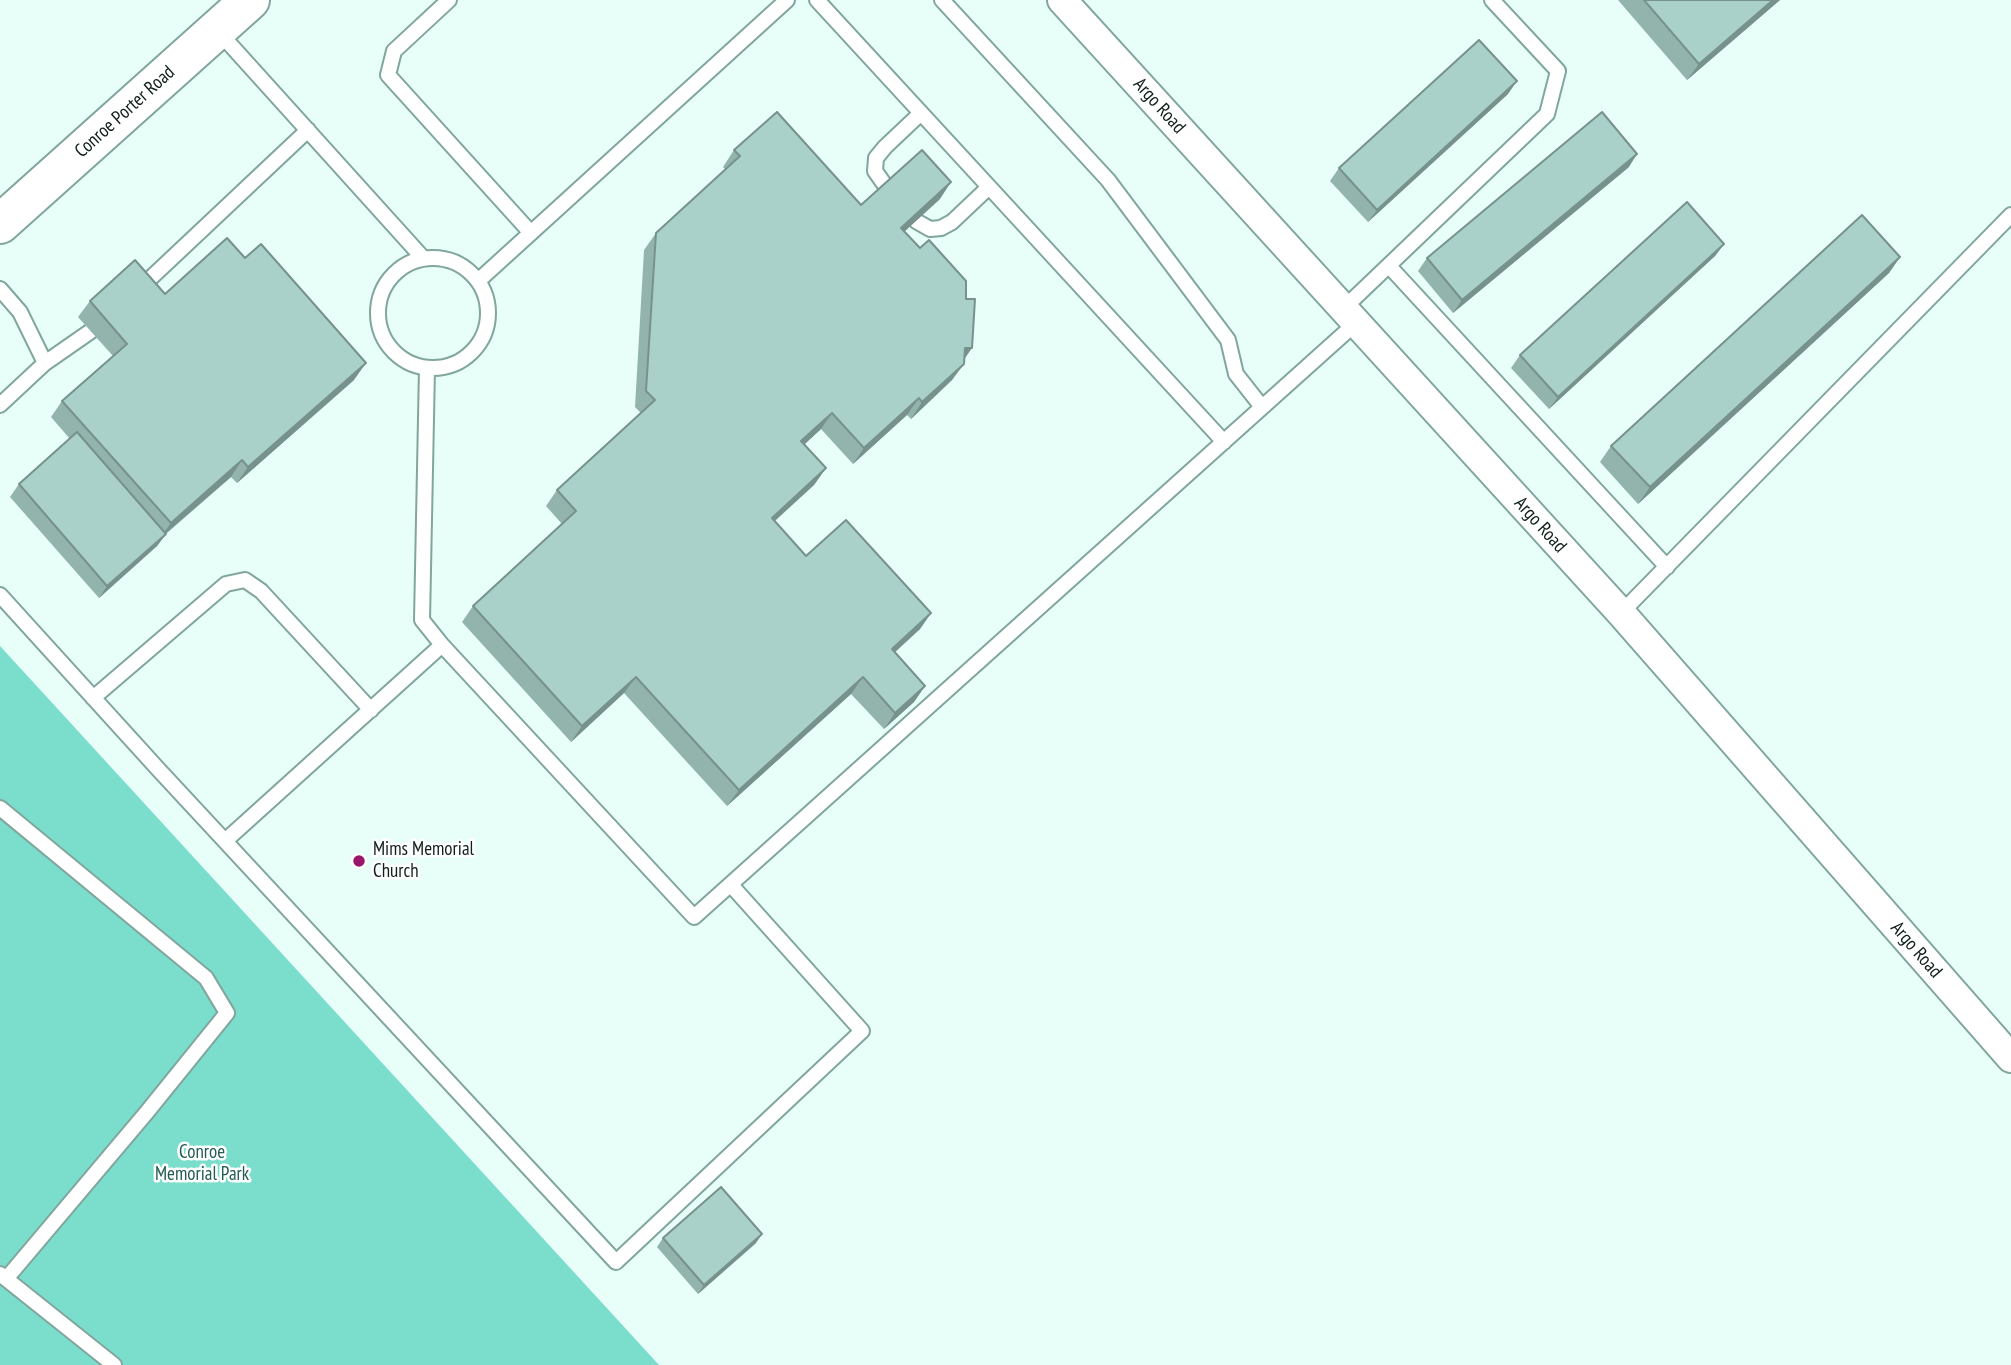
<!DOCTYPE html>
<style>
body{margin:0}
canvas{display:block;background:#e7fef9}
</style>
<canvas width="2011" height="1365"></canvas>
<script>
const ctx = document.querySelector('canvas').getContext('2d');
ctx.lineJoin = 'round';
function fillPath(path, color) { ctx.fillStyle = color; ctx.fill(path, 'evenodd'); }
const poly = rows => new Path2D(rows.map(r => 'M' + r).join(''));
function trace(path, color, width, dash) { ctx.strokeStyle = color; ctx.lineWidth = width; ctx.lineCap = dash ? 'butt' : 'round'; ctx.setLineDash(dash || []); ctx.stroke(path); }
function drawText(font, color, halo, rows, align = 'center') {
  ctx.font = font + ' "PT Sans Narrow",sans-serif'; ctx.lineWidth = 5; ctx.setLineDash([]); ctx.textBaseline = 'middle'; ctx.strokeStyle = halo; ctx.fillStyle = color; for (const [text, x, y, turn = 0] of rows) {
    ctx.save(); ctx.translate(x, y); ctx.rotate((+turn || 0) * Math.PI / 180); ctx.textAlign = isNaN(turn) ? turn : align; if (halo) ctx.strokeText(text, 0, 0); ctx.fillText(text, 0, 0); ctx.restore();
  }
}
const green = poly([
 [0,646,659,1365,0,1365]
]);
const lane = poly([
 [449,0,394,51,388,75,531,233],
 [817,0,1224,442],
 [942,0,1108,180,1228,340,1236,374,1262,407],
 [218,31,423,258],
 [887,188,875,171,876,158,885,147,921,113],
 [916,221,930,229,941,228,952,222,989,187],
 '378 313a55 55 0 1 1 110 0a55 55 0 1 1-110 0Z',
 [1389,266,1667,567],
 [478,281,787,0],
 [0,289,20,312,45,363,0,405],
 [138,290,308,130],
 [1343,309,1547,114,1558,71,1492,0],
 [45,363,91,331],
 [427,368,422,620,442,645,694,917,1356,323],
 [0,595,158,769,616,1262,862,1031,731,885],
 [1621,613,2011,215],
 [93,698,226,584,245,580,261,591,371,710],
 [0,808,206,978,227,1013,147,1112,6,1279],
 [225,841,442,645],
 [0,1274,114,1365]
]);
const street = poly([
 [1062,0,1621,613,2011,1058]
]);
const secondary = poly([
 [0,224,250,0]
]);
const wall = poly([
 [1618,0,1780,0,1687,80],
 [1508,94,1368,222,1330,181,1339,168],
 [734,150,861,205,940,199,904,231,964,360,952,380,911,419,907,415,853,464,821,429,804,444,826,468,814,485,775,521,806,556,931,613,920,629,895,652,925,686,914,702,884,729,851,694,727,806,624,693,571,742,462,622,473,606,562,524,546,506,557,490,641,413,635,407,644,250,656,233,726,170,723,167],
 [1629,167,1453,313,1418,271,1427,258],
 [1724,244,1715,256,1549,409,1511,368,1520,355],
 [1900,257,1889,273,1638,504,1600,462,1611,446],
 [165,294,354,380,237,483,231,477,166,534,157,546,99,598,10,497,19,484,70,439,51,417,62,401,113,356,78,317,90,301],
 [663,1238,756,1243,698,1294,657,1247]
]);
const shadedWall = poly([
 [1773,0,1780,0,1687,80,1699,64],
 [1517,81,1508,94,1368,222,1377,210],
 [1637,154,1629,167,1453,313,1462,300],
 [951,182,940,199,890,245,901,228],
 [1724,244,1715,256,1549,409,1558,397],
 [1900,257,1889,273,1638,504,1650,487],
 [965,348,972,348,961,364],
 [366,363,354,380,237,483,248,467],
 [964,364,952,380,911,419,922,402],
 [919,398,907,415,853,464,864,448],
 [832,413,821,429,790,458,801,441],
 [242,460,231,477,159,539,171,523],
 [826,468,814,485,760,534,772,518],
 [166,534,157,546,99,598,107,586],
 [931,613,920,629,881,665,892,649],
 [636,677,624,693,571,742,582,726],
 [863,677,851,694,727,806,739,790],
 [925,686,914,702,884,729,895,713],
 [762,1234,756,1243,698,1294,704,1285]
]);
const building = poly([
 [1644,0,1773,0,1699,64,1644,0],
 [1479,40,1517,81,1377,210,1339,168,1479,40],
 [777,112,861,205,922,150,951,182,901,228,920,248,929,240,966,281,966,299,975,299,972,348,965,348,964,364,922,402,919,398,864,448,832,413,801,441,826,468,772,518,806,556,846,520,931,613,892,649,925,686,895,713,863,677,739,790,636,677,582,726,473,606,576,511,557,490,655,400,646,391,656,233,740,156,734,150,777,112],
 [1602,112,1637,154,1462,300,1427,258,1602,112],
 [1687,202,1724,244,1558,397,1520,355,1687,202],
 [1862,215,1900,257,1650,487,1611,446,1862,215],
 [227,238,245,258,261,244,366,363,248,467,242,460,171,523,62,401,127,344,90,301,135,260,165,294,227,238],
 [77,432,166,534,107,586,19,484,77,432],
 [721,1187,762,1234,704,1285,663,1238,721,1187]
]);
const markers = [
 [359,861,7,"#98166c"]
];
const streetNames = [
 ["Argo Road",1159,106,48],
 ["Conroe Porter Road",125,112,-42],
 ["Argo Road",1540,525,48],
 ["Argo Road",1916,950,49]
];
const poiNames = [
 ["Mims Memorial",373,850],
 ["Church",373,872]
];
const parkNames = [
 ["Conroe",202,1153],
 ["Memorial Park",202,1175]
];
fillPath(green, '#7bdecc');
trace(lane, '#80a69e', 18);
trace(street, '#80a69e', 32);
trace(secondary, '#80a69e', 42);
trace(lane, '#fff', 14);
trace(street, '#fff', 28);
trace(secondary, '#fff', 38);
fillPath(wall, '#92b4ad');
fillPath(shadedWall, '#77928d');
fillPath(building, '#aad1c9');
trace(building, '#77928d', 2);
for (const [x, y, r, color] of markers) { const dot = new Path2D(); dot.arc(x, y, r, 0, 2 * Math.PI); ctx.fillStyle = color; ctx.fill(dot); trace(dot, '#fff', 2.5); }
drawText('19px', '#101f1c', '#fff', streetNames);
drawText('19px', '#101f1c', '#fff', poiNames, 'left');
drawText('19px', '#225c53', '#fff', parkNames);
</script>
